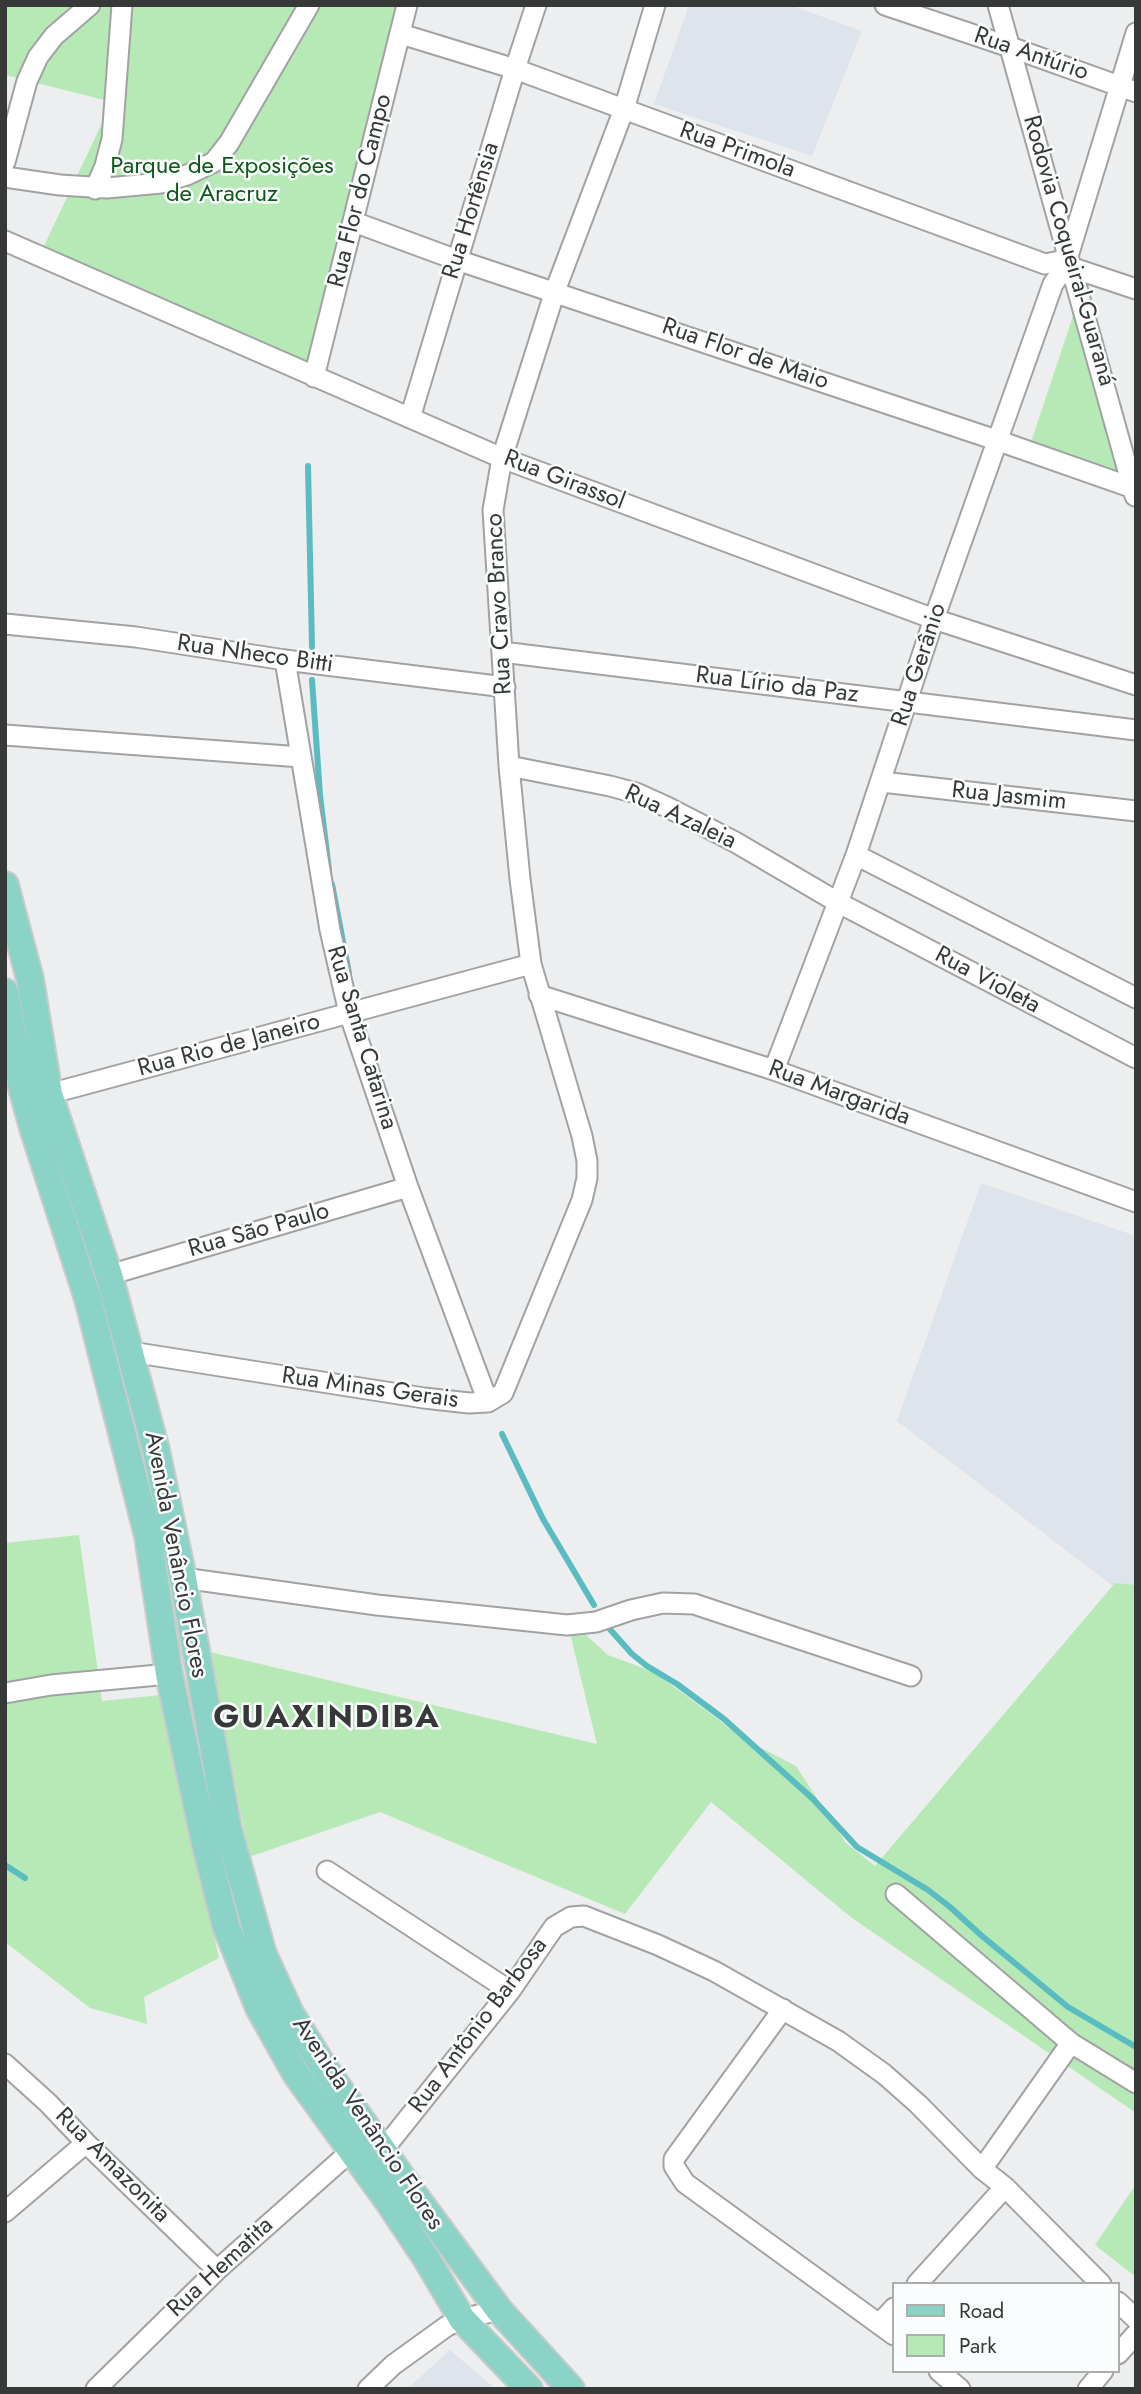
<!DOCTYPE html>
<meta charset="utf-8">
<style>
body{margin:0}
#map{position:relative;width:1141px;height:2394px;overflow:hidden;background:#edeef0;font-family:Jost,sans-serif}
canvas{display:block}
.frame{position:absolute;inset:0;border:7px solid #373838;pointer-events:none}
.legend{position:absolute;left:892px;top:2282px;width:228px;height:91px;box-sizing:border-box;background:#fafcfd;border:2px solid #acaeae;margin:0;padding:9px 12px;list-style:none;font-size:21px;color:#373838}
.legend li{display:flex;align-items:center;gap:14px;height:35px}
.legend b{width:35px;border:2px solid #acaeae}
</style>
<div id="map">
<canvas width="1141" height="2394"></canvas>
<div class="frame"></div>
<ul class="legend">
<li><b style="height:9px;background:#8bd2c7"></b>Road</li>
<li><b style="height:19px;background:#b6e9b6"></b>Park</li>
</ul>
</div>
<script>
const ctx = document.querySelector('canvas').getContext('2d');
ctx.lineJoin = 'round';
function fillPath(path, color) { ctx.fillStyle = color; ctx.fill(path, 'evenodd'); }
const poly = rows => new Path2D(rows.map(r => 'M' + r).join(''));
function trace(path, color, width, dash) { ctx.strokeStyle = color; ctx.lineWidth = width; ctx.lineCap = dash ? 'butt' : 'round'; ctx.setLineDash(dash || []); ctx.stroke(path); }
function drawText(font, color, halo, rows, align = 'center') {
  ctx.font = font + ' Jost,sans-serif'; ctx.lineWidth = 5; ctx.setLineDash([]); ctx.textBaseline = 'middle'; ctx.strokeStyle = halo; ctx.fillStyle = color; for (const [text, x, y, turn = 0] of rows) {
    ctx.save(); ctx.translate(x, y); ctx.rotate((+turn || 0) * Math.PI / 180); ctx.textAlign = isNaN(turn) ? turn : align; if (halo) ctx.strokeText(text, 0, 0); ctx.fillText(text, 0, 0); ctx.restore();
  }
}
const built = poly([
 [689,5,790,5,862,31,812,156,654,104],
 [981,1183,1136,1236,1136,1595,1122,1593,897,1421],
 [450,2350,496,2389,407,2389]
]);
const green = poly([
 [5,5,400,5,315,367,43,248,112,102,5,75],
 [1075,310,1130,484,1030,445],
 [79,1535,102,1701,161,1695,219,1958,144,1997,147,2024,90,2008,5,1942,5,1543],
 [1115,1583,1136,1585,1136,2113,852,1918,711,1802,625,1914,380,1812,249,1857,210,1652,597,1744,566,1617,608,1655,654,1672,746,1740,796,1766,846,1843,875,1866],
 [1136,2184,1136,2277,1095,2245]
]);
const stream = poly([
 [308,466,312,647],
 [312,680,320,795,329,870],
 [332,884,349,973],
 [502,1434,543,1519,594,1605],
 [607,1626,632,1654,647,1666,677,1684,724,1719,813,1799,857,1847,928,1890,950,1907,982,1936,1068,2007,1136,2047],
 [5,1865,25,1878]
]);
const minor = poly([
 [885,5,1010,47,1136,92],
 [998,5,1135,496],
 [401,34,515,69,1045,264,1060,261,1069,253,1136,33],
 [5,162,27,81,38,57,54,36,90,5],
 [5,177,60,185,107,188,161,183,187,175,214,162,229,143,309,5],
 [95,189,105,166,112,139,122,5],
 [354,222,457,260,999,441,1136,489],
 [5,241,502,458,934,619,1136,685],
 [314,377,407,5],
 [410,418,515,69,536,5],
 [5,624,136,637,285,660,505,687],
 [502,652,1136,730],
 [285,660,330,930,349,1013,408,1187,488,1402],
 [5,735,301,757],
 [509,766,610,786,636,793,667,807,735,842,839,903,1136,1058],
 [882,782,1136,811],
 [856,855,1136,998],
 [539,995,774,1070,1136,1202],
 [774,1070,856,855,934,619,1053,284,1058,277,1073,268,1136,289],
 [49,1094,531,964],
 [109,1275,408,1187],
 [131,1352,424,1398,469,1403,488,1402,503,1393,582,1200,587,1178,587,1161,582,1136,531,964,520,879,509,766,493,510,502,458,555,291,624,109,655,5],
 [183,1578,377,1605,567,1625,596,1622,631,1610,663,1603,694,1604,911,1676],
 [5,1693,51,1685,169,1674],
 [327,1871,510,1991],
 [896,1894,1071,2043,1136,2083],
 [783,2009,674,2159,674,2166,685,2183,894,2335],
 [5,2064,48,2103,86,2143,217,2270],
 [383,2150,510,1991,554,1927,571,1917,584,1916,658,1945,714,1971,838,2041,884,2074,918,2104,982,2169,1005,2187,1101,2284],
 [982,2169,1071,2043],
 [5,2212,86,2143],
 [917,2284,1005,2187],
 [1118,2302,1136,2319],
 [880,2323,894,2308],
 [1118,2354,1136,2334],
 [939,2371,960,2389],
 [96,2389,217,2270,350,2152],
 [368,2389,393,2365,447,2326,462,2319,499,2310],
 [1088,2389,1103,2371]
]);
const major = poly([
 [5,885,30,979,49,1094,109,1275,156,1450,183,1578,228,1829,263,1954,290,2013,323,2066,415,2196,499,2310,571,2389],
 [5,992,22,1088,33,1128,88,1299,148,1536,169,1674,205,1843,226,1926,259,2008,296,2074,388,2201,426,2258,462,2319,529,2389]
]);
const streetNames = [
 ["Rua Antúrio",1031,55,19],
 ["Rua Primola",737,151,20],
 ["Rua Flor do Campo",361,191,-76],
 ["Rua Hortênsia",472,211,-73],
 ["Rodovia Coqueiral-Guaraná",1068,251,74],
 ["Rua Flor de Maio",745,355,19],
 ["Rua Girassol",564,481,21],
 ["Rua Cravo Branco",500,604,-93],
 ["Rua Nheco Bitti",255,655,8],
 ["Rua Gerânio",920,665,-72],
 ["Rua Lírio da Paz",777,686,7],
 ["Rua Jasmim",1009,797,6],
 ["Rua Azaleia",680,818,25],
 ["Rua Violeta",987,981,28],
 ["Rua Santa Catarina",361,1038,73],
 ["Rua Rio de Janeiro",229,1046,-15],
 ["Rua Margarida",839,1094,20],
 ["Rua São Paulo",259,1231,-16],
 ["Rua Minas Gerais",370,1389,8],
 ["Avenida Venâncio Flores",175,1555,79],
 ["Rua Antônio Barbosa",479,2026,-53],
 ["Avenida Venâncio Flores",367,2124,56],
 ["Rua Amazonita",112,2166,45],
 ["Rua Hematita",221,2268,-43]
];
const parkNames = [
 ["Parque de Exposições",222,167],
 ["de Aracruz",222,195]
];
const districtNames = [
 ["GUAXINDIBA",327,1719]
];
fillPath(built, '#dee4ec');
fillPath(green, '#b6e9b6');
trace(stream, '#59bcc0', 6);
trace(minor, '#a1a2a3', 23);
trace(major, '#cbcbcb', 30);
trace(minor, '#fff', 19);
trace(major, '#8bd2c7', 26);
drawText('24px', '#373838', '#fafcfd', streetNames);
drawText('24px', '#0d5a17', '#fafcfd', parkNames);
ctx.letterSpacing = '2px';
drawText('bold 32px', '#373838', '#fafcfd', districtNames);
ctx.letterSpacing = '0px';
</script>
